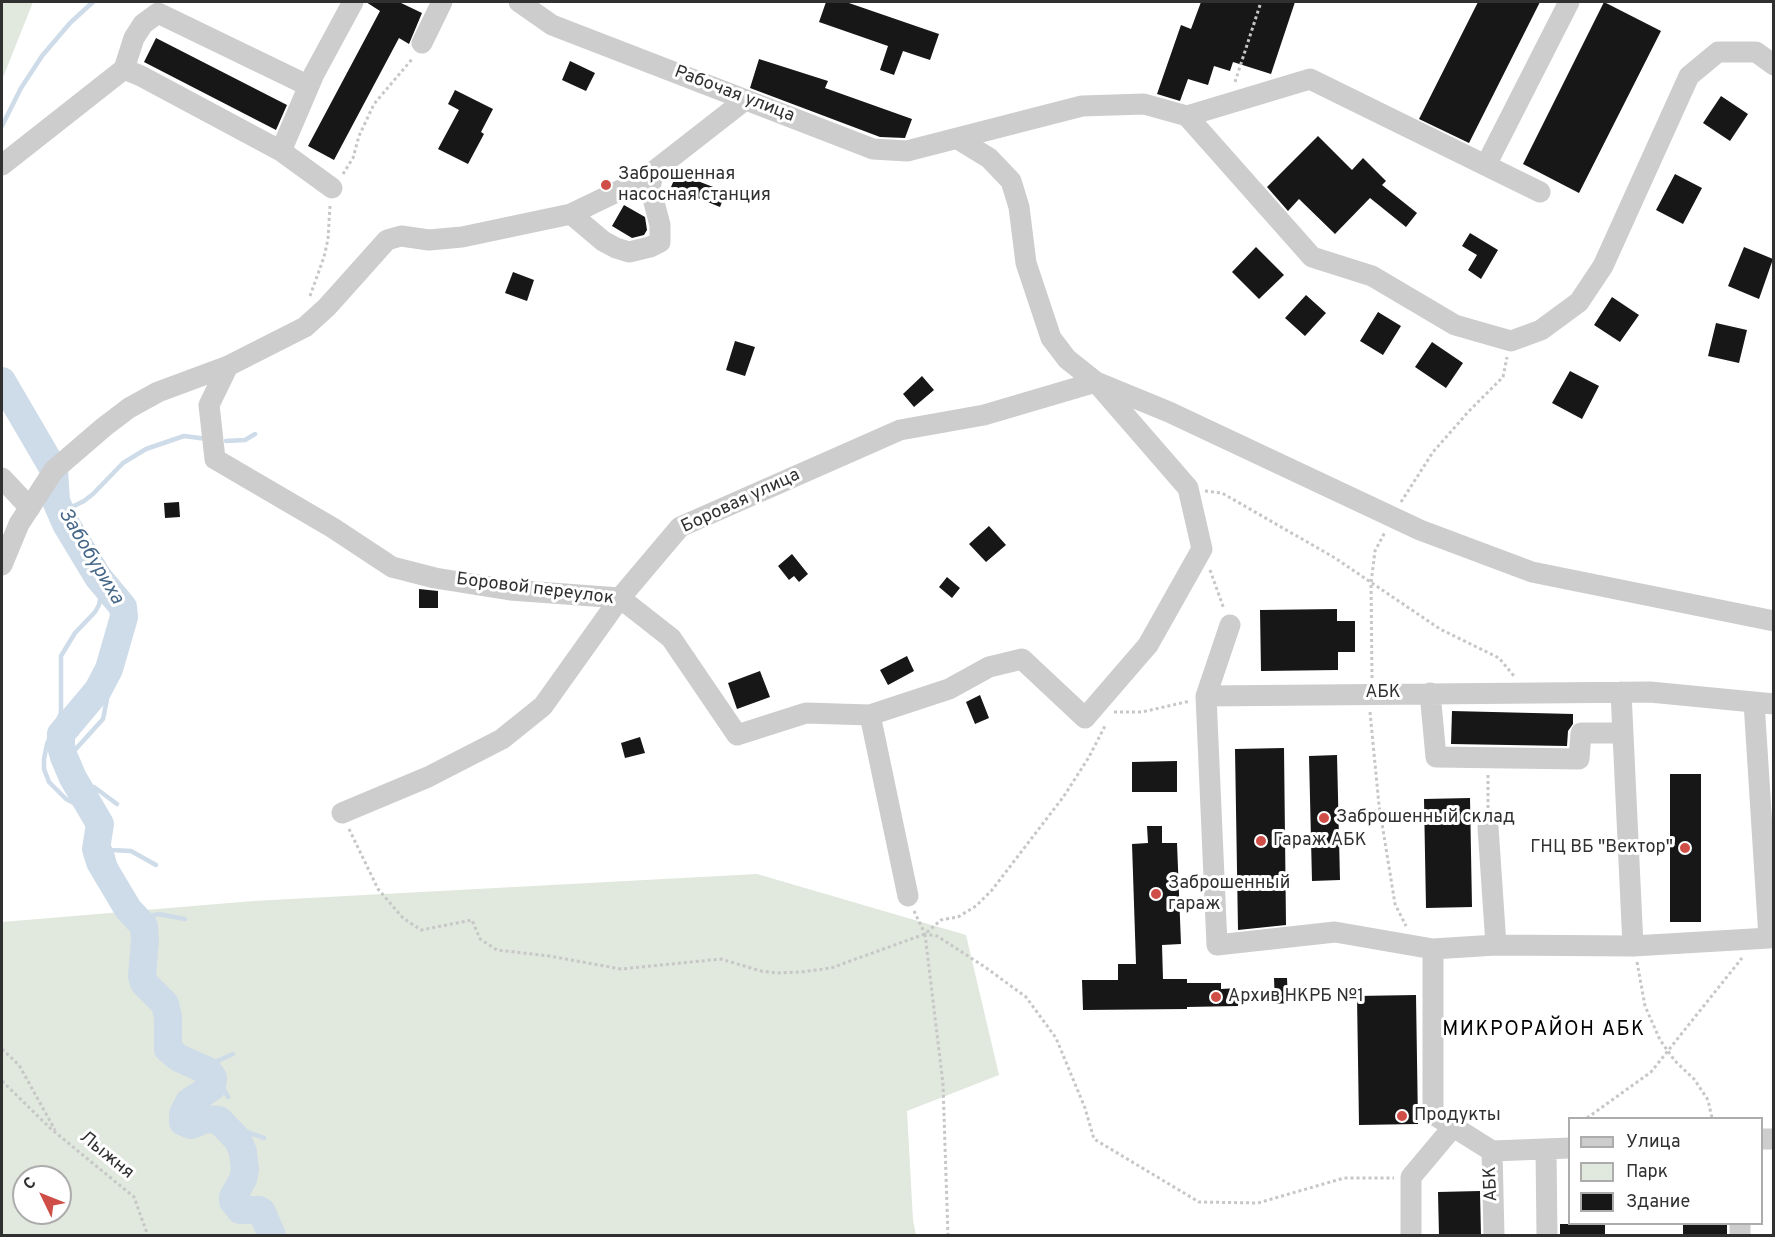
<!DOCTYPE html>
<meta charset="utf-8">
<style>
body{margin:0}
#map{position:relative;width:1775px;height:1237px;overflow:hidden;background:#fff;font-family:Overpass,sans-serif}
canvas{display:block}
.frame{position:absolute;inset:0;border:3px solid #303030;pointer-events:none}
.legend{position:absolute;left:1568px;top:1117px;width:195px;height:108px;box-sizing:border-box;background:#fff;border:2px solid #acacac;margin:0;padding:8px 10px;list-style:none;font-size:18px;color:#303030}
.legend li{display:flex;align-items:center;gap:12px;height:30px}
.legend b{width:30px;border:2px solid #acacac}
.north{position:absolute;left:12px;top:1165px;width:60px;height:60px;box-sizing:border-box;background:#fff;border:2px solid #acacac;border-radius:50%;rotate:313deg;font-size:16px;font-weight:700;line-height:24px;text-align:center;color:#303030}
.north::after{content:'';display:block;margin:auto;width:21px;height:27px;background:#d04e48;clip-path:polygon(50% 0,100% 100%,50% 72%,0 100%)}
</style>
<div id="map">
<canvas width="1775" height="1237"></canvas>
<div class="frame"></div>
<ul class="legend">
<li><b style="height:8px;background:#cdcdcd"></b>Улица</li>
<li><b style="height:16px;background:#e1e8dd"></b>Парк</li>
<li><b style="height:16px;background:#171717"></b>Здание</li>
</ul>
<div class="north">С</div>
</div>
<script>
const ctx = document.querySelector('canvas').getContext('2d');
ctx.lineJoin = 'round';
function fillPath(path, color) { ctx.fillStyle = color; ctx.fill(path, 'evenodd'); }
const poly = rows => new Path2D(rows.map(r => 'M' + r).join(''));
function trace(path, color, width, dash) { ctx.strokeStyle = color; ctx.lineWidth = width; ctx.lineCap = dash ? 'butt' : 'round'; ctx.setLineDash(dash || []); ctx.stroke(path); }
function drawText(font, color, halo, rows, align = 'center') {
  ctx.font = font + ' Overpass,sans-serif'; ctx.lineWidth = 6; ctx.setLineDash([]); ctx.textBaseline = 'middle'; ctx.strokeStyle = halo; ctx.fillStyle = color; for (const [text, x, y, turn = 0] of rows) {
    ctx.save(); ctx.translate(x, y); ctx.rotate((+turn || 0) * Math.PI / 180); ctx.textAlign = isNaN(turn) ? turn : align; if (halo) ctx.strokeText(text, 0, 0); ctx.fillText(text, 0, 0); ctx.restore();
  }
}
const green = poly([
 [2,2,33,2,2,80],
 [757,874,966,935,999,1075,907,1111,913,1220,916,1235,2,1235,2,922,253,901],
 [24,1177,60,1177,60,1213,24,1213]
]);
const stream = poly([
 [2,126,21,88,42,56,70,23,93,2],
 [226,441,245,440,255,434],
 [58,506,74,506,84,501,93,494,123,463,146,449,184,436,207,439],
 [53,734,63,730],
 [67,765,74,751,103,719,107,699,107,674],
 [78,787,94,787,117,804],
 [95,814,66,799,49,782,44,769,44,759,47,744,61,713,61,656,75,633,95,612,99,605,103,584],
 [99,831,111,850,131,851,156,865],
 [111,850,128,909],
 [139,920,158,914,185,919],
 [202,1068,233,1054],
 [213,1078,222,1086,228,1097],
 [228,1129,239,1129,264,1138]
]);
const river = poly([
 [2,381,54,470,56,501,66,524,98,577,123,607,124,617,109,669,98,690,61,734,61,746,64,757,73,778,100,824,96,849,100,862,128,909,144,926,145,940,142,976,144,983,165,1004,168,1017,168,1049,179,1058,208,1071,213,1078,212,1087,189,1102,183,1114,183,1122,191,1125,206,1119,219,1120,238,1140,243,1152,245,1170,243,1179,233,1197,233,1201,240,1210,259,1210,262,1212,272,1236]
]);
const building = poly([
 [366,2,399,2,422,13,409,44,399,38,334,160,308,146,380,11],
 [826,2,846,2,939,34,930,60,903,51,894,75,880,70,888,46,819,22],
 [1201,2,1295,2,1271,74,1233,62,1230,71,1214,66,1208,85,1188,79,1180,101,1157,94,1181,25,1191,29],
 [1478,2,1540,2,1469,143,1419,119],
 [1604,2,1661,31,1579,193,1523,164],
 [156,38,287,105,276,130,144,62],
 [759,59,828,81,825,88,912,119,905,138,880,137,750,88],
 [570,61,595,73,586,91,562,80],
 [455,90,493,109,481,132,484,134,468,164,438,149,459,110,448,104],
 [1721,96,1748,114,1730,141,1703,123],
 [1318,136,1352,170,1363,158,1386,181,1382,185,1417,213,1406,227,1370,198,1335,234,1299,199,1288,211,1267,187],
 [677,173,726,192,720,207,671,187],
 [1675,174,1702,188,1683,224,1656,210],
 [624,205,645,217,647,230,644,235,632,238,612,226],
 [1470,233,1498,250,1481,279,1468,270,1477,255,1462,246],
 [1256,247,1284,275,1259,299,1232,272],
 [1744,247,1773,259,1759,299,1728,286],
 [513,272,534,280,527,301,505,293],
 [1306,295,1326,313,1305,336,1285,318],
 [1612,297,1639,315,1620,342,1594,325],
 [1378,312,1401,326,1383,355,1360,341],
 [1716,323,1747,330,1739,363,1708,356],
 [735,341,755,347,745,376,726,370],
 [1432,342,1463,363,1446,388,1415,367],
 [1570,371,1599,386,1582,419,1552,403],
 [922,376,934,390,914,407,903,394],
 [179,502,180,517,165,518,164,503],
 [989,526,1006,545,986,562,969,544],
 [792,554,808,574,799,582,794,576,789,580,778,566],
 [947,577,960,588,952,598,939,587],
 [419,589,438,591,438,608,419,608],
 [1337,609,1337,621,1355,621,1355,652,1338,652,1338,670,1261,671,1260,610],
 [907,656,914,671,888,685,880,670],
 [760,671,770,697,737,709,728,683],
 [980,695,989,718,975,724,966,702],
 [1452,711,1573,714,1573,724,1568,731,1567,746,1451,744],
 [640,737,645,753,625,758,621,743],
 [1284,748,1286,925,1238,930,1235,749],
 [1337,755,1340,880,1312,881,1309,756],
 [1177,761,1177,792,1132,792,1132,762],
 [1670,774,1701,774,1701,922,1670,922],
 [1470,798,1472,907,1426,908,1424,799],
 [1147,826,1162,826,1162,843,1177,843,1181,944,1162,945,1163,979,1187,979,1187,983,1221,983,1221,989,1238,988,1238,1006,1187,1007,1187,1009,1083,1010,1082,980,1118,980,1118,964,1136,964,1132,844,1148,843],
 [1274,978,1287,978,1288,1003,1275,1004],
 [1416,995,1418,1124,1359,1125,1357,996],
 [1480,1191,1481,1236,1439,1236,1438,1192],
 [1560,1224,1605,1224,1605,1236,1560,1236],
 [1683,1224,1727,1224,1727,1236,1683,1236]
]);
const path = poly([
 [1235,82,1261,2],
 [343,174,353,158,359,136,374,104,413,58],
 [310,296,324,257,328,239,330,206],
 [1205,491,1222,493,1335,558,1440,629,1499,658,1514,676],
 [1401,502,1433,452,1469,411,1503,377,1507,357],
 [1210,570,1224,609],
 [1372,678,1371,583,1375,551,1385,532],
 [1114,712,1142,712,1190,701],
 [1370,712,1379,805,1395,904,1406,926],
 [1488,775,1488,810],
 [349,829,378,889,403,918,421,930,472,920,480,939,497,950,549,956,621,969,721,959,761,971,777,973,801,972,831,968,925,934,941,920,958,917,976,906,992,890,1064,796,1089,757,1106,724],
 [914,911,925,934,937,936,985,967,1026,997,1056,1038,1085,1108,1094,1139,1199,1202,1258,1203,1344,1178,1394,1178],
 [925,934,943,1084,948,1236],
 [1637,962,1645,1006,1660,1040,1675,1061,1694,1079,1708,1100,1712,1118],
 [2,1049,19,1065,55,1130],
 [2,1081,50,1128,134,1197,148,1236],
 [1587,1118,1651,1072,1742,958]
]);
const minor = poly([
 [519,2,552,25,873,149,907,151,1082,106,1144,104,1187,116,1312,257,1372,276,1455,325,1511,341,1541,330,1579,302,1603,266,1689,76,1718,52,1756,52,1774,65],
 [422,43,442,2],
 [124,69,134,38,143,24,158,13,309,86],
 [1187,116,1310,79,1540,192],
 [958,139,989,158,1011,181,1019,207,1026,263,1051,338,1067,359,1096,382,1169,412,1420,530,1532,572,1774,621],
 [2,165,124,69,141,76,281,151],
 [1486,165,1569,2],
 [332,188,281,151,314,74,353,2],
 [571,214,603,241,616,248,629,252,650,247,660,242,660,225,650,187,654,171,745,100],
 [228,366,209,405,215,459,333,528,392,567,435,578,510,590,620,598,671,638,737,735,806,713,870,715,949,689,989,667,1022,659,1085,718,1148,645,1202,549,1188,488,1096,382,984,415,900,430,680,527,620,598,543,706,502,739,428,777,342,813],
 [2,478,30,508],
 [2,565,19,524,54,470,104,427,129,408,158,392,228,366,305,327,327,307,387,240,401,236,429,240,462,237,571,214,633,184,654,171],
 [1621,692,1633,946],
 [1430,693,1436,757,1579,759,1581,733,1623,733],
 [1206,696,1230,625],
 [1754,702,1769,938,1633,946,1496,945,1433,949,1335,932,1217,945,1206,696,1650,692,1774,704],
 [870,715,908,896],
 [1488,827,1496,945],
 [1433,949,1433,1114,1492,1151],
 [1762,1139,1774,1139],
 [1546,1149,1547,1236],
 [1740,1224,1740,1236],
 [1411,1236,1411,1177,1453,1127],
 [1494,1236,1492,1151,1570,1148]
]);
const markers = [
 [606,185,6,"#d04e48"],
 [1324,818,6,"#d04e48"],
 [1261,841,6,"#d04e48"],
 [1685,848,6,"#d04e48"],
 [1156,894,6,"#d04e48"],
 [1216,997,6,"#d04e48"],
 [1402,1116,6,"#d04e48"]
];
const streetNames = [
 ["Рабочая улица",734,95,21],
 ["Боровая улица",741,502,-25],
 ["Боровой переулок",535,590,7],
 ["АБК",1383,693],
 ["Лыжня",106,1156,39],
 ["АБК",1492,1184,-92]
];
const poiNames = [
 ["Заброшенная",618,175],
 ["насосная станция",618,196],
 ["Заброшенный склад",1336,818],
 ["Гараж АБК",1273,841],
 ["ГНЦ ВБ \"Вектор\"",1673,848,"right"],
 ["Заброшенный",1168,884],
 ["гараж",1168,905],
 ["Архив НКРБ №1",1228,997],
 ["Продукты",1414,1116]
];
const waterNames = [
 ["Забобуриха",90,557,59]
];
const neighbourhoodNames = [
 ["МИКРОРАЙОН АБК",1544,1031]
];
fillPath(green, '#e1e8dd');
trace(stream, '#cedbe8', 4.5);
trace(river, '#cedbe8', 28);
fillPath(building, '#171717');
trace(path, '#c7c7c7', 3, [3, 3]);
trace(minor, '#cdcdcd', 21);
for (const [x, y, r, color] of markers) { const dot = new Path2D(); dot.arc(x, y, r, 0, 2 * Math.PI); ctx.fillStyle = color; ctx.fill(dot); trace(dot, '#fff', 2); }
drawText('18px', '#303030', '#fff', streetNames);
drawText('18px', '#303030', '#fff', poiNames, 'left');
drawText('italic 20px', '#476889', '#fff', waterNames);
ctx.letterSpacing = '1.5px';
drawText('20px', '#000', '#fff', neighbourhoodNames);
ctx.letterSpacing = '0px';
</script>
